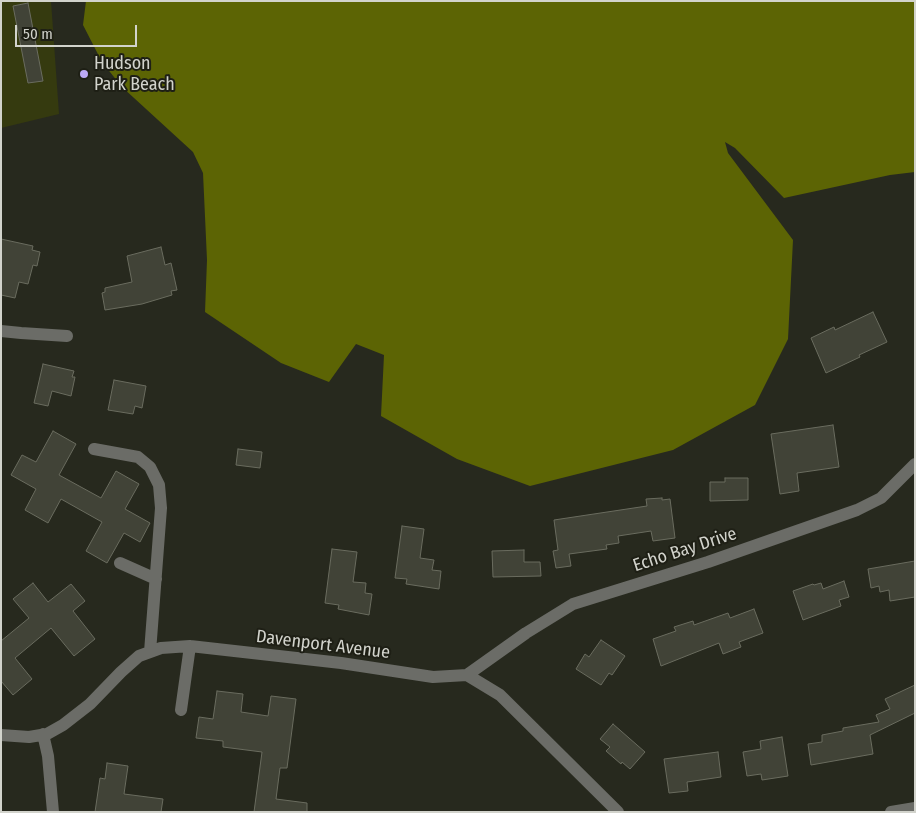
<!DOCTYPE html>
<style>
body{margin:0}
#map{position:relative;width:916px;height:813px;overflow:hidden;background:#27291e;font-family:"Fira Sans Condensed",sans-serif}
canvas{display:block}
.frame{position:absolute;inset:0;border:2px solid #d2d3cc;pointer-events:none}
.scale{position:absolute;left:15px;top:25px;width:122px;height:22px;box-sizing:border-box;border:2px solid #d2d3cc;border-top:0;padding-left:6px;font-size:15px;line-height:18px;white-space:nowrap;color:#d2d3cc;-webkit-text-stroke:4px #1e1f15;paint-order:stroke}
</style>
<div id="map">
<canvas width="916" height="813"></canvas>
<div class="frame"></div>
<div class="scale">50 m</div>
</div>
<script>
const ctx = document.querySelector('canvas').getContext('2d');
ctx.lineJoin = 'round';
function fillPath(path, color) { ctx.fillStyle = color; ctx.fill(path, 'evenodd'); }
const poly = rows => new Path2D(rows.map(r => 'M' + r).join(''));
function trace(path, color, width, dash) { ctx.strokeStyle = color; ctx.lineWidth = width; ctx.lineCap = dash ? 'butt' : 'round'; ctx.setLineDash(dash || []); ctx.stroke(path); }
function drawText(font, color, halo, rows, align = 'center') {
  ctx.font = font + ' "Fira Sans Condensed",sans-serif'; ctx.lineWidth = 4; ctx.setLineDash([]); ctx.textBaseline = 'middle'; ctx.strokeStyle = halo; ctx.fillStyle = color; for (const [text, x, y, turn = 0] of rows) {
    ctx.save(); ctx.translate(x, y); ctx.rotate((+turn || 0) * Math.PI / 180); ctx.textAlign = isNaN(turn) ? turn : align; if (halo) ctx.strokeText(text, 0, 0); ctx.fillText(text, 0, 0); ctx.restore();
  }
}
const green = poly([
 [1,1,51,1,59,114,1,128]
]);
const water = poly([
 [86,1,915,1,915,172,890,175,784,198,735,148,725,142,728,153,793,240,788,339,755,405,673,450,530,486,457,459,381,416,384,355,356,344,329,382,281,363,205,312,207,260,203,173,193,152,122,87,102,62,83,25]
]);
const building = poly([
 [28,3,43,81,28,83,13,6,28,3],
 [1,239,33,246,32,250,40,252,37,266,33,265,28,284,19,282,15,298,1,295,1,239],
 [161,247,165,265,171,263,177,290,171,291,172,295,142,304,105,310,102,293,105,292,105,288,132,282,127,256,161,247],
 [873,312,887,342,859,355,860,357,826,373,811,338,834,327,835,330,873,312],
 [43,364,74,371,72,377,75,377,71,396,52,391,48,406,34,403,43,364],
 [114,380,146,386,142,408,135,406,133,414,108,410,114,380],
 [833,425,839,467,797,473,799,491,780,494,771,434,833,425],
 [53,431,76,444,59,475,101,498,116,471,139,484,125,509,150,523,140,542,124,533,107,563,86,551,102,522,61,499,48,523,25,510,36,489,11,475,22,455,36,462,53,431],
 [238,449,262,452,260,468,236,465,238,449],
 [725,478,748,478,748,500,710,501,710,482,725,482,725,478],
 [662,498,662,500,670,499,675,538,653,541,651,531,618,536,619,543,606,545,607,549,569,554,571,566,556,568,553,551,558,550,554,520,647,506,646,499,662,498],
 [402,526,424,529,420,558,434,560,432,570,441,571,439,589,406,584,407,579,395,578,402,526],
 [332,549,357,552,353,582,366,583,365,593,372,594,369,615,338,609,339,605,325,603,332,549],
 [524,550,524,562,540,562,541,576,493,577,492,551,524,550],
 [915,561,915,597,890,601,889,590,880,592,879,586,871,588,868,569,915,561],
 [844,581,849,597,839,600,841,606,803,620,793,591,813,584,814,585,821,583,823,589,844,581],
 [33,583,48,602,71,584,85,601,73,611,95,639,74,656,51,628,15,658,32,679,13,695,1,681,1,641,29,618,13,599,33,583],
 [754,609,763,633,739,642,741,647,723,654,719,643,661,666,653,639,676,631,674,627,693,621,694,625,728,613,730,618,754,609],
 [601,640,625,656,612,675,609,673,601,685,576,669,585,654,589,657,601,640],
 [915,685,915,713,870,735,873,754,811,765,808,744,822,742,822,735,843,731,843,728,879,722,876,715,890,709,885,699,915,685],
 [217,691,243,694,241,712,268,716,271,696,296,699,287,768,280,768,276,799,307,803,307,812,254,812,262,752,223,747,223,741,196,738,199,717,213,719,217,691],
 [613,724,645,752,630,769,622,762,621,764,606,751,610,747,600,739,613,724],
 [782,737,788,776,762,780,761,774,747,776,743,752,761,749,760,741,782,737],
 [718,752,721,777,687,782,688,791,669,793,664,759,718,752],
 [107,763,128,766,124,794,163,799,161,812,95,812,100,778,105,779,107,763]
]);
const minor = poly([
 [1,331,21,333,67,336],
 [94,449,138,457,150,467,159,485,161,508,150,652],
 [120,563,156,579],
 [467,675,526,633,573,604,708,562,857,510,881,498,915,464],
 [181,710,190,646],
 [43,734,48,756,53,812],
 [1,735,29,737,47,734,63,725,90,704,121,672,139,656,161,648,190,646,341,663,433,677,467,675,500,695,618,812],
 [891,812,915,808]
]);
const markers = [
 [84,74,5,"#bca9f5"]
];
const poiNames = [
 ["Hudson",94,64],
 ["Park Beach",94,85]
];
const streetNames = [
 ["Echo Bay Drive",685,550,-18],
 ["Davenport Avenue",323,645,7]
];
fillPath(green, '#353a0f');
fillPath(water, '#5c6404');
fillPath(building, '#414337');
trace(building, '#6a6c5f', 1);
trace(minor, '#6b6c67', 12);
for (const [x, y, r, color] of markers) { const dot = new Path2D(); dot.arc(x, y, r, 0, 2 * Math.PI); ctx.fillStyle = color; ctx.fill(dot); trace(dot, '#1e1f15', 2); }
drawText('18px', '#d2d3cc', '#1e1f15', poiNames, 'left');
drawText('18px', '#d2d3cc', '#1e1f15', streetNames);
</script>
